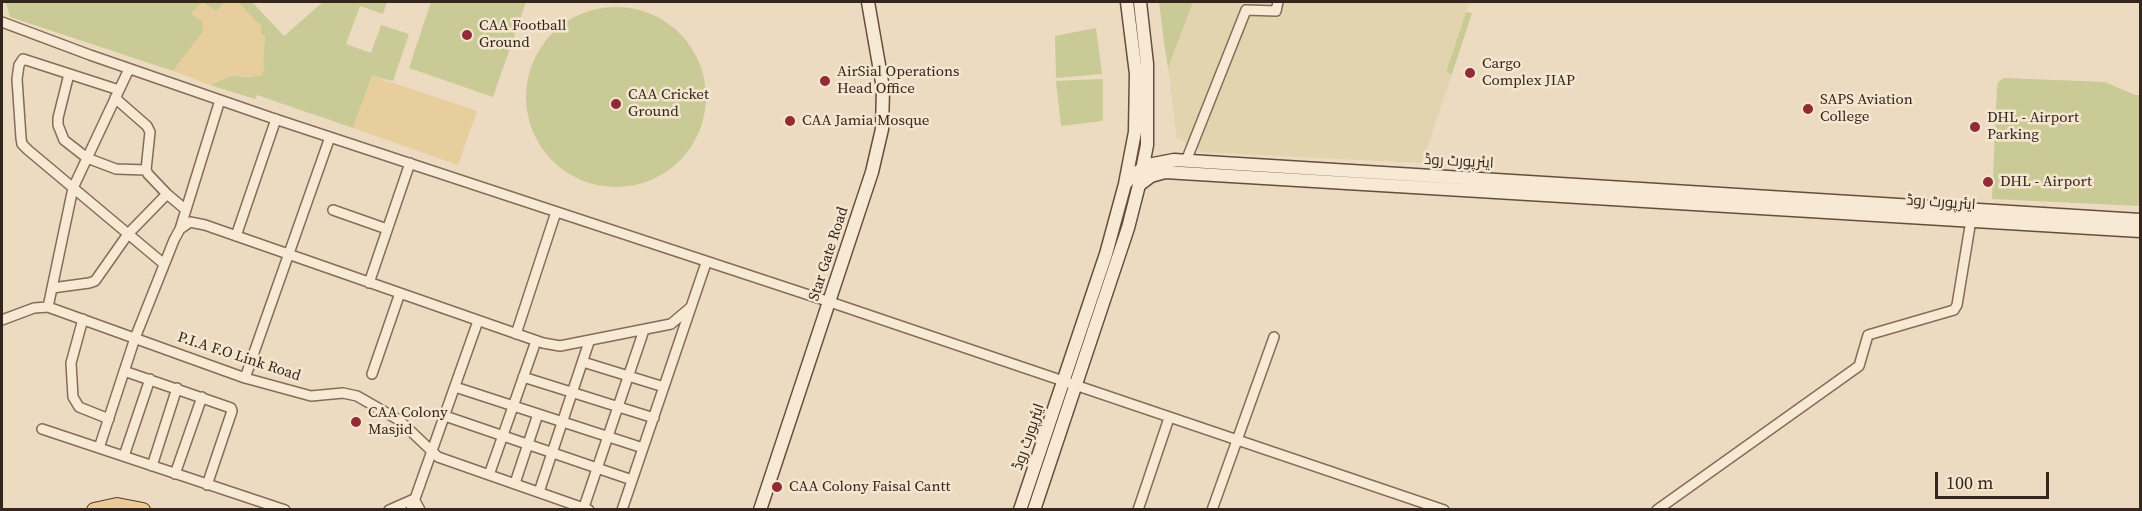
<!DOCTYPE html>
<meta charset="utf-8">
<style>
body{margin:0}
#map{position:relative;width:2142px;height:511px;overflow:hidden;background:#ecdbc0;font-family:"Source Serif 4",serif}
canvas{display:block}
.frame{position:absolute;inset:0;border:3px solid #34261d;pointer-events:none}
.scale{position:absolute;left:1935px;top:472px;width:114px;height:27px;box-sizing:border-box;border:3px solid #34261d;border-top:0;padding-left:8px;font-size:18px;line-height:21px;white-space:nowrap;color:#34261d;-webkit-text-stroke:4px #f4e6cf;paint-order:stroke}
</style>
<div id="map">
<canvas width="2142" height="511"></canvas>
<div class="frame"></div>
<div class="scale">100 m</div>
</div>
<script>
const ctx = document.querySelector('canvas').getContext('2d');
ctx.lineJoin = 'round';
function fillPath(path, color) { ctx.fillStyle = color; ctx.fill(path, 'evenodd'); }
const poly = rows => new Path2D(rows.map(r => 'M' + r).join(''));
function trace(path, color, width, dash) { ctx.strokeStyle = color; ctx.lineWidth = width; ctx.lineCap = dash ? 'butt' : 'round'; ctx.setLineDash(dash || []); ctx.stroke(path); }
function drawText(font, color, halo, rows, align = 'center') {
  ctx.font = font + ' "Source Serif 4",Cairo,serif'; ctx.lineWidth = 5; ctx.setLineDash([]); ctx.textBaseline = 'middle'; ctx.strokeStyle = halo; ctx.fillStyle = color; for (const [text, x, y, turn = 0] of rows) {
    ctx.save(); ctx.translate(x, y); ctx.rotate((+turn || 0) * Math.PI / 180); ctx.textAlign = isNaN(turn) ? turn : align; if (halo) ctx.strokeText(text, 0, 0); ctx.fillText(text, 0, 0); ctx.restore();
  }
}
const farmland = poly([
 [1193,2,1469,2,1446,71,1452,74,1422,163,1201,152,1196,147,1177,138,1168,68]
]);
const green = poly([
 [6,2,252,2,284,36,323,2,387,2,383,14,360,6,346,44,371,53,381,25,409,34,393,81,372,76,353,128,257,95,255,99,210,85,231,76,252,77,263,62,265,36,216,11,202,2,203,32,173,71,10,17],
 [431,2,526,2,493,97,409,68],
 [1159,2,1193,2,1168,68,1164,42],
 '526 97a90 90 0 1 1 180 0a90 90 0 1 1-180 0Z',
 [1466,12,1472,13,1452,74,1446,72],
 [1096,28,1102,74,1056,78,1055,36],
 [2004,78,2105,82,2135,95,2140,95,2140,206,1992,199,1997,88,1998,82],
 [1103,79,1103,121,1061,126,1056,81]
]);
const sand = poly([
 [202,2,216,11,224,3,239,3,261,26,261,35,265,36,263,62,265,68,261,76,231,76,210,85,173,71,203,32,203,22,191,14],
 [372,76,477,111,458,165,353,128]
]);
const street = poly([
 [2,22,90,55,272,118,830,302,1444,510],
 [69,74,58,118,58,125,64,140,87,158,116,169,146,170],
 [119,90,23,59,19,65,17,79,21,138,22,144,28,150,164,264],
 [115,98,147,126,150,132,146,170,148,174,167,194,186,210],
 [1186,161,1246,10,1276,11,1278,2],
 [333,210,387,229],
 [180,229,220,100],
 [236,236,276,119],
 [369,283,410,163],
 [52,288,89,283,95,281,128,234,167,194],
 [48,307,73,188,129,69],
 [83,319,71,363,73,397,79,407,109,419],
 [2,320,34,308,48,307,245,378,311,396,343,393,357,396,399,420,438,457,589,510],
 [516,334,556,212],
 [583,362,664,387],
 [124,371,231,408,232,411,207,485],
 [372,374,400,293],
 [523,377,654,418],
 [245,378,330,137],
 [455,387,643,448],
 [445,416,632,480],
 [42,429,285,510],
 [99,448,135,338,174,240,180,229,190,222,205,225,543,343,560,346,671,324,691,307],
 [124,456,150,379],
 [152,466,177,388],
 [175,474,202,397],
 [489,475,536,341],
 [515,483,538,414],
 [539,492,589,342],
 [389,510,414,499,420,510],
 [411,510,478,321],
 [583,510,644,330],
 [622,510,706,263],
 [1138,510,1169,418],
 [1212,510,1274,337],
 [1657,510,1859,366,1868,335,1954,310,1957,305,1971,220]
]);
const secondary = poly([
 [1125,184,1133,175,1148,165,1174,160,2140,220],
 [1139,185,1151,176,1165,172,2140,231],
 [760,510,872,172,882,129,883,88,868,2],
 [1020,510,1106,254,1125,184,1135,132,1136,74,1127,2],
 [1034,510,1128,228,1139,185,1147,145,1147,64,1140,2]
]);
const primary = poly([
 [94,510,117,505,143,510]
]);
const markers = [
 [467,35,6,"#912b36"],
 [1470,73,6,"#912b36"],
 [825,81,6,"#912b36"],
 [616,104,6,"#912b36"],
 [1808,109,6,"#912b36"],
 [790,121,6,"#912b36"],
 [1975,127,6,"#912b36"],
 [1988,182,6,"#912b36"],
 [356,422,6,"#912b36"],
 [777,487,6,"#912b36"]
];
const poiNames = [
 ["CAA Football",479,26],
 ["Ground",479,43],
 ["Cargo",1482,64],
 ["Complex JIAP",1482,81],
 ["AirSial Operations",837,72],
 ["Head Office",837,89],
 ["CAA Cricket",628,95],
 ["Ground",628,112],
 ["SAPS Aviation",1820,100],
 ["College",1820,117],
 ["DHL - Airport",1987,118],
 ["Parking",1987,135],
 ["CAA Jamia Mosque",802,121],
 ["DHL - Airport",2000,182],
 ["CAA Colony",368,413],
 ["Masjid",368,430],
 ["CAA Colony Faisal Cantt",789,487]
];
const streetNames = [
 ["ایئرپورٹ روڈ",1459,162,3],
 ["ایئرپورٹ روڈ",1941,203,4],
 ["Star Gate Road",829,254,-72],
 ["P.I.A F.O Link Road",239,357,18],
 ["ایئرپورٹ روڈ",1029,437,-71]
];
fillPath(farmland, '#e1d4ae');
fillPath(green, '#c9ca95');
fillPath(sand, '#e8cd9d');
trace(street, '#846c59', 12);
trace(secondary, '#664d3c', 15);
trace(primary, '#523b2d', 16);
trace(street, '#f7e9d3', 9);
trace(secondary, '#f7e9d3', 12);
trace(primary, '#efcb98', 14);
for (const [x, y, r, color] of markers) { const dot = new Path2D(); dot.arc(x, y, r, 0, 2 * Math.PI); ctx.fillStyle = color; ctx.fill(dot); trace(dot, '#f4e6cf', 2); }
drawText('15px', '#34261d', '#f4e6cf', poiNames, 'left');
drawText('15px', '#34261d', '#f4e6cf', streetNames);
</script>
